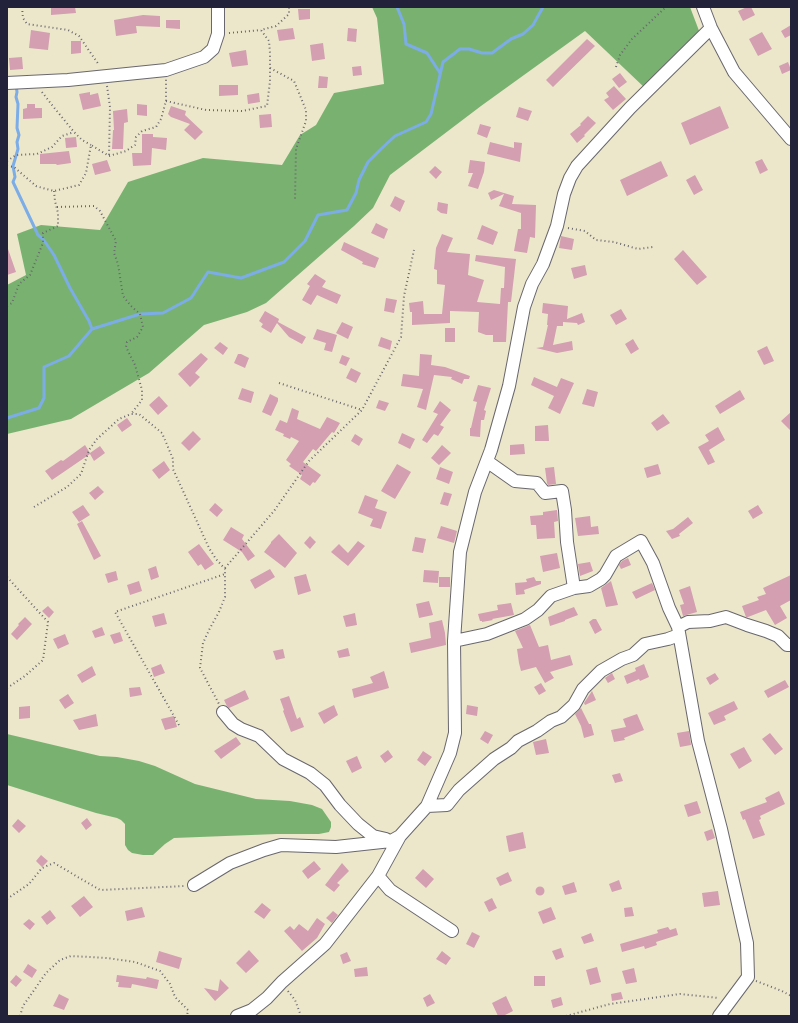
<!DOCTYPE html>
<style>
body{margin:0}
#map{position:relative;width:798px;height:1023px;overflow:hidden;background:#ece7cb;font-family:"Indie Flower",sans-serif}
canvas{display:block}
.frame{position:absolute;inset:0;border:8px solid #22223b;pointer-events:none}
</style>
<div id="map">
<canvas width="798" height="1023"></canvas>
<div class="frame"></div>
</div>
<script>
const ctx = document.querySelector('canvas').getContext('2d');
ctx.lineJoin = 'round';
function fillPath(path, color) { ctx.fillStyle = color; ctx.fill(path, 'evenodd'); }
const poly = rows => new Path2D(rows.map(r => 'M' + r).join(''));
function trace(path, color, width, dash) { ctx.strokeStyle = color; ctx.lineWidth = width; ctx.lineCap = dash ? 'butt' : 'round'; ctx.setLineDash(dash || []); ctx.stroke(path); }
const forest = poly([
 [372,7,690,7,701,36,646,89,585,31,481,106,390,175,373,208,354,226,266,303,247,312,204,325,149,373,71,419,7,434,7,285,26,275,17,234,41,225,100,230,128,182,203,158,282,165,300,135,316,125,334,93,384,84,377,18],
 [7,734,100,756,117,757,139,761,155,766,195,784,256,799,290,801,312,805,322,809,331,822,331,827,329,832,319,834,277,834,174,838,165,844,153,855,143,855,132,853,128,850,125,845,125,824,121,820,117,818,96,813,7,785]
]);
const stream = poly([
 [397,7,404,24,406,44,427,53,440,73],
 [16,85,17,92,16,97,18,104,17,128,19,135,17,142,18,149,13,166,15,177,13,182,38,235,43,239,54,255,70,288,89,321,92,329],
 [7,418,39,408,44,398,44,367,69,356,92,329,140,314,163,313,191,298,208,272,241,278,284,262,305,241,318,215,347,210,356,193,359,180,368,162,381,149,395,136,426,122,431,114,443,62,460,49,469,49,482,53,492,53,511,39,523,34,533,25,543,7]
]);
const building = poly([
 [51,7,75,7,76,13,51,15],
 [747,7,751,7,755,15,743,21,738,11],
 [298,9,310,9,310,19,299,20],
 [143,15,160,16,160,27,136,26,137,33,116,36,114,20],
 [166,20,180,20,180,29,166,28],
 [791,25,791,35,785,38,781,31],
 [293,28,295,39,279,41,277,30],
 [348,28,357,29,356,42,347,41],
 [31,30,50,33,48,50,29,48],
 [762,32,772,49,758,56,749,39],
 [587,39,595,46,553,87,546,80],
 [71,41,81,41,81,53,71,54],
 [323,43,325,59,312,61,310,45],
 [246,50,248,65,232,67,229,53],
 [22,57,23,69,10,70,9,58],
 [788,62,791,70,782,74,779,66],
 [361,66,362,75,353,76,352,67],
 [620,73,627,82,619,88,612,79],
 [319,76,328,77,327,88,318,88],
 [219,85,238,85,238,95,219,96],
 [614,86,626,99,613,110,604,100,609,97,606,93],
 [90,92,90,95,98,93,101,106,83,110,79,94],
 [259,93,260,102,248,104,247,95],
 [27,104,35,104,35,108,42,108,42,118,23,119,23,109,27,108],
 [137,104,147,105,147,116,137,115],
 [171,106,186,111,185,115,203,132,195,140,184,130,190,124,171,117,168,114],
 [720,106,729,128,690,145,681,123],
 [519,107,532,111,528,121,516,117],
 [127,109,128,122,124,123,123,149,112,149,113,130,114,130,113,111],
 [271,114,272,127,260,128,259,115],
 [588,116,596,123,584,135,585,136,577,143,570,134,581,125,580,124],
 [480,124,491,127,487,138,477,134],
 [142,134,153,134,153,137,167,138,166,150,152,148,151,165,133,166,132,153,142,153],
 [76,137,77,147,66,148,65,138],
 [490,142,514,148,514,142,522,143,520,162,487,154],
 [69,151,71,163,57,165,56,164,40,164,40,154],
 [762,159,768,170,760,174,755,162],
 [107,160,111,171,95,175,92,164],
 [470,160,485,162,484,172,478,189,468,186,473,173,468,173],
 [661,161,668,176,627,196,620,180],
 [435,166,442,172,436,179,429,172],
 [695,175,703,190,694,195,686,180],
 [494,190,514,196,512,204,536,205,535,238,530,237,527,253,514,251,518,229,521,229,521,213,499,206,504,194,491,200,488,193],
 [395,196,405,201,400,212,390,206],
 [438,202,448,204,447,214,441,213,437,210],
 [376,223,388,229,384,239,371,233],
 [482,225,498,232,493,245,477,239],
 [442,234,453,238,447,252,470,254,468,275,484,280,477,302,500,304,501,288,504,288,505,267,475,261,476,255,516,259,511,302,508,302,506,342,493,342,493,335,486,335,478,332,479,312,450,311,450,323,412,325,412,312,410,312,409,303,423,301,424,314,442,314,445,285,437,284,437,270,434,269,436,248],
 [561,236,574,239,572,250,559,248],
 [344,242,379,258,375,268,362,264,363,262,341,250],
 [8,249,16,272,7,275,7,250],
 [683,250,707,277,697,285,674,259],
 [585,265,587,275,574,279,571,268],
 [315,274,326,281,322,287,341,295,337,304,317,295,311,305,302,300,310,286,307,284],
 [386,298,397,300,394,313,384,311],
 [543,303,568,306,567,319,582,313,585,322,578,325,577,323,563,322,563,326,557,326,553,345,572,341,573,350,557,353,536,348,543,347,548,325,547,325,548,314,542,313],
 [621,309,627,319,616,325,610,315],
 [265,311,279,319,278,322,306,337,302,344,289,337,277,323,271,333,261,327,263,324,259,321],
 [342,322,353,327,348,339,336,333],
 [445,328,455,328,455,342,445,342],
 [317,329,337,335,332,352,324,350,326,343,313,339],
 [381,337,392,341,390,350,378,346],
 [633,339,639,349,631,354,625,344],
 [220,342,228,348,223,355,214,348],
 [767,346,774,361,764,365,757,351],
 [201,353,208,359,195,373,200,377,190,387,178,374],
 [238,354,241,354,249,358,245,368,234,363],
 [420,354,432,355,431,365,445,367,470,376,469,379,464,379,462,384,451,379,452,377,434,375,426,410,417,407,423,389,401,386,403,374,419,376],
 [342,355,350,358,346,366,339,363],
 [351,368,361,373,356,383,346,378],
 [534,377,557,387,561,378,574,383,560,414,548,408,554,396,531,385],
 [478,385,491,388,484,410,486,411,484,420,481,420,480,437,470,436,470,428,471,428,477,402,473,401],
 [242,388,254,392,251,403,238,399],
 [587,389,598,392,594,407,582,404],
 [740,390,745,399,720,414,715,406],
 [270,394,278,398,278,401,271,416,262,412],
 [159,396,168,406,158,415,149,405],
 [379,400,389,403,385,411,376,408],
 [440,401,451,410,440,425,444,427,438,436,434,434,427,443,422,440,438,414,433,412],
 [292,408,299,411,297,419,320,429,327,417,340,423,334,433,332,432,316,451,313,449,303,462,321,475,315,483,313,482,310,486,300,479,302,475,289,466,291,464,286,460,299,441,291,437,290,439,283,436,284,434,275,430,280,420,287,423],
 [791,412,791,431,781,421],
 [663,414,670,423,657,431,651,423],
 [127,418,132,425,122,432,117,425],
 [548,425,549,441,535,441,535,426],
 [718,427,725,440,709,450,715,462,708,465,698,447,709,441,705,435],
 [193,431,201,439,189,451,181,443],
 [402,433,415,439,410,449,398,443],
 [355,434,363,439,359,446,351,441],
 [524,444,525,454,510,455,510,445],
 [85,445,90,453,100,446,105,453,94,461,90,454,52,480,45,471,61,460,63,461],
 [442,445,451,453,439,465,431,458],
 [164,461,170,470,159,479,152,470],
 [397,464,411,472,395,499,381,491],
 [658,464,661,474,647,478,644,468],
 [440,467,453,472,449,484,436,479],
 [554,467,556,484,548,485,547,483,545,468],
 [98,486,104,492,95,500,89,493],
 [444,492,452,494,448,506,440,504],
 [365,495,378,500,375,508,387,512,381,529,370,526,373,519,358,513],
 [215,503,223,510,217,517,209,510],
 [83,505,90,515,79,522,72,512],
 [758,505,763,513,753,519,748,511],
 [557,510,558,521,554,522,555,538,537,539,536,525,531,525,530,516,543,515,543,512],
 [590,516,591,527,598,526,599,534,578,536,575,518],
 [688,517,693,523,679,534,680,536,672,539,666,531,673,529],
 [82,521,101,556,94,560,77,524],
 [441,526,457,531,454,543,437,538],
 [231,527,244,535,242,539,255,556,248,561,242,552,223,540],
 [279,534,297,553,285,568,264,552,271,543,271,542],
 [310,536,316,542,310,549,304,543],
 [415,537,426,539,423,553,412,551],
 [358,541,365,546,348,566,331,552,339,544,348,553],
 [199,544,214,564,205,570,201,564,198,566,188,552],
 [557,553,560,568,543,572,540,556],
 [628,558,631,565,621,569,619,565,622,561],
 [590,562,593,571,580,576,578,564],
 [156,566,159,577,151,580,148,569],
 [270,569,275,577,255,589,250,580],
 [424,570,439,571,438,583,423,582],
 [116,571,118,580,108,583,105,574],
 [306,574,311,591,298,595,294,577],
 [791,575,791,600,780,606,787,618,775,625,766,610,748,617,746,617,742,606,759,600,757,597,766,594,763,588],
 [439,577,450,577,450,587,439,587],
 [534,577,536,581,541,581,541,584,524,590,525,594,516,595,515,583,527,582,526,579],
 [139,581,142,591,130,595,127,585],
 [611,581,618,605,606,607,601,588],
 [652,583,655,590,636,599,632,592],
 [690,586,697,612,683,616,680,605,684,604,679,590],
 [429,601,433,615,419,618,416,604],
 [511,603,514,615,492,619,493,620,482,622,482,621,480,621,478,614,498,610,497,605],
 [48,606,54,612,49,618,42,611],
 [574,607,578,615,565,620,565,621,550,626,548,617],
 [164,613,167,624,155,627,152,616],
 [355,613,357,625,346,627,343,616],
 [25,617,32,624,17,640,11,634,19,625,18,624],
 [593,619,596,619,602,630,595,634,589,622],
 [442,620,445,633,446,645,411,653,409,643,431,638,429,623],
 [530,625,539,647,548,645,551,660,570,655,573,665,550,672,554,678,545,683,536,667,521,671,519,663,517,649,523,648,515,631],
 [102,627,105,635,95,638,92,631],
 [120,632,123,641,114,644,110,635],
 [65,634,69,644,58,649,53,639],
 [348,648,350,656,339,658,337,651],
 [283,649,285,658,276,660,273,651],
 [161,664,165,673,154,677,151,668],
 [644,664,649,677,640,681,639,679,627,684,624,676,636,671,635,668],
 [92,666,96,675,82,683,77,675],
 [384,671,389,688,354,698,352,689,373,683,370,677],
 [612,673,615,679,608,683,605,678],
 [715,673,719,679,710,685,706,678],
 [785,680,789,687,768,698,764,691],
 [541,683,546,691,539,695,534,687],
 [140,687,142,695,130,697,129,688],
 [245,690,249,699,229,708,227,706,224,700],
 [592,691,596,700,585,705,584,703],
 [68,694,74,703,65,709,59,700],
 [289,696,297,719,300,717,304,727,291,732,283,711,284,710,280,699],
 [734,701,738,709,724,716,726,720,714,725,708,713],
 [334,705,338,715,324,724,318,713],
 [467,705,478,707,477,716,466,714],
 [30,706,30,718,19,719,19,707],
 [581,708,589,724,591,724,594,735,584,738,581,726,575,714],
 [96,714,98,726,79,730,73,720],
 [637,714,644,730,624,738,625,740,614,742,611,730,626,727,623,719],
 [174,716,177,727,165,730,161,719],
 [485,731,493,735,488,744,480,739],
 [689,731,691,745,680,747,677,733],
 [770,733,783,749,775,755,762,739],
 [236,737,241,744,221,759,214,751],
 [546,739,549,753,536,755,533,742],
 [744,747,752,761,739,769,730,754],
 [388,750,393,757,385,763,380,756],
 [423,751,432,757,425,766,417,760],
 [357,756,362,768,352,773,346,761],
 [620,773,623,781,615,783,612,775],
 [779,791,785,804,760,816,761,819,759,820,765,835,753,839,745,819,743,820,740,812,767,802,765,798],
 [697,801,701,813,688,817,684,805],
 [87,818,92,825,86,830,81,823],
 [18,819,26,826,19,833,12,826],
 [712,829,715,838,707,841,704,832],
 [523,832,526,848,509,852,506,836],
 [41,855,48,861,42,867,36,861],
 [314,861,321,869,308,879,302,871],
 [342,863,349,871,337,883,340,885,334,892,325,885],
 [423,869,434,879,426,888,415,878],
 [508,872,512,881,500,886,496,878],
 [619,880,622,889,612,892,609,884],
 [574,882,577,892,565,895,562,886],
 '535.5 891a4.5 4.5 0 1 1 9 0a4.5 4.5 0 1 1-9 0Z',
 [718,891,720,905,704,907,702,893],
 [84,896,93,907,80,917,71,906],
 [492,898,497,908,489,912,484,902],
 [262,903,271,910,264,919,254,912],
 [142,907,145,917,127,921,125,911],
 [551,907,556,919,543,924,538,912],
 [632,907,634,916,625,917,624,908],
 [50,910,56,918,47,925,41,917],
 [333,911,338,915,332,923,326,918],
 [317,918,325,924,317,938,302,951,284,931,290,926,294,930,299,924,308,931],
 [29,919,35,924,30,930,23,924],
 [668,927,670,930,676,928,678,935,656,942,657,945,645,949,644,946,622,952,620,944,658,933,657,930],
 [472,932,480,936,474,948,466,944],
 [591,933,594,941,584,944,581,937],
 [561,948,564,957,556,960,552,951],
 [249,950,259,961,246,973,236,963],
 [159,951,182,958,179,969,156,962],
 [442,951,451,958,446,965,436,959],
 [347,952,351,961,343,964,340,955],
 [28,964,37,970,32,978,23,972],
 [367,967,368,976,355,977,354,969],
 [597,967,601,982,590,985,586,970],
 [634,968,637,982,626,984,622,971],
 [16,975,22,980,16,987,10,982],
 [117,975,146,979,147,977,159,980,157,989,132,984,131,988,118,987,119,982,116,982],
 [534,976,545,976,545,986,534,986],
 [220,979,229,988,215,1001,204,988,218,991],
 [621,992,623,999,612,1001,611,994],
 [59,994,69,999,64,1010,53,1006],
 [430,994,435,1003,427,1007,423,998],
 [506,996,513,1011,503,1016,498,1016,492,1003],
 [561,997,563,1005,553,1008,551,1000]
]);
const path = poly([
 [22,7,23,18,27,24,68,30,79,36,99,65],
 [229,33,261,30],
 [616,67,620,55,632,39,666,7],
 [270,68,294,81,306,110,306,121,296,149,295,200],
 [107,86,110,107,109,156],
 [42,92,52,105,74,132,82,140,91,145],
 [166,101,206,110,242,111,267,106,270,81,270,53,269,41,261,30,276,26,289,14,289,7],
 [7,161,16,155,37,154,52,147,62,136,74,132],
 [7,166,14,167,36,186,46,189,54,191,79,185,86,173,91,145,109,156,126,151,135,145,136,137,142,131,156,127,161,119,166,101,166,79],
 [57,207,94,206,100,211,116,241,114,253,118,264,123,296,131,306,140,314,143,327,137,337,127,342,126,347,135,365,142,390,142,400,131,414],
 [568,228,585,231,596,240,614,242,638,249,653,247],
 [7,306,12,303,19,284,30,275,43,243,43,233,58,226,58,213,55,201,54,191],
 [279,383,362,410],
 [34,507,67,487,81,474,89,450,97,439,119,419,131,414,139,414,162,433,173,459,173,469,209,548,216,559,225,569,225,597,219,612,209,630,203,643,200,668,219,704],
 [225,568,274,511,309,461,362,410,401,337,404,296,414,250],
 [7,577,48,622,43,660,25,676,7,688],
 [179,725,115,612,225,574],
 [7,899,29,884,42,868,54,863,100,890,185,886],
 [756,981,782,991,791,996],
 [288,991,295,1000,301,1016],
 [20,1016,23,1006,46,973,60,960,71,956,107,958,135,962,160,971,170,984,175,997,188,1010,187,1016],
 [566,1016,610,1004,680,994,719,998]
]);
const street = poly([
 [703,7,711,28,734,72,791,139],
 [7,83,68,80,166,70,204,57,213,49,218,34,218,7],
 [488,462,515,481,537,483,545,493,562,491,565,510,567,542,574,588],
 [678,627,688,622,710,621,726,617,747,625,766,631,778,636,787,645,791,645],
 [454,641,487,634,525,619,538,610,551,596,574,588,589,586,601,579,605,575,616,556,641,541,653,563,669,608,678,627,698,741,721,829,747,943,748,977,719,1016],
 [223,712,233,724,241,729,259,736,283,759,310,773,325,785,340,805,358,824,373,836,386,839],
 [427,806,447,805,459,790,494,759,511,748,518,741,537,731,551,721,561,717,574,705,583,689,601,671,622,659,633,655,645,644,668,639,679,635],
 [378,876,390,890,452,931],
 [194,885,230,863,264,850,281,845,336,847,391,841,400,836],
 [237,1016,252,1010,267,998,282,982,325,944,378,876,400,836,427,806,450,753,455,733,454,641,460,552,475,492,491,450,509,386,524,307,532,284,543,264,557,226,564,194,570,178,577,166,630,108,711,28]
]);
fillPath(forest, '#79b270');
trace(stream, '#7cade7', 3);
fillPath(building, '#d39fb1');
trace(street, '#69676d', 14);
trace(path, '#69676d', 2, [1, 3]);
trace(street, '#fff', 12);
</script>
